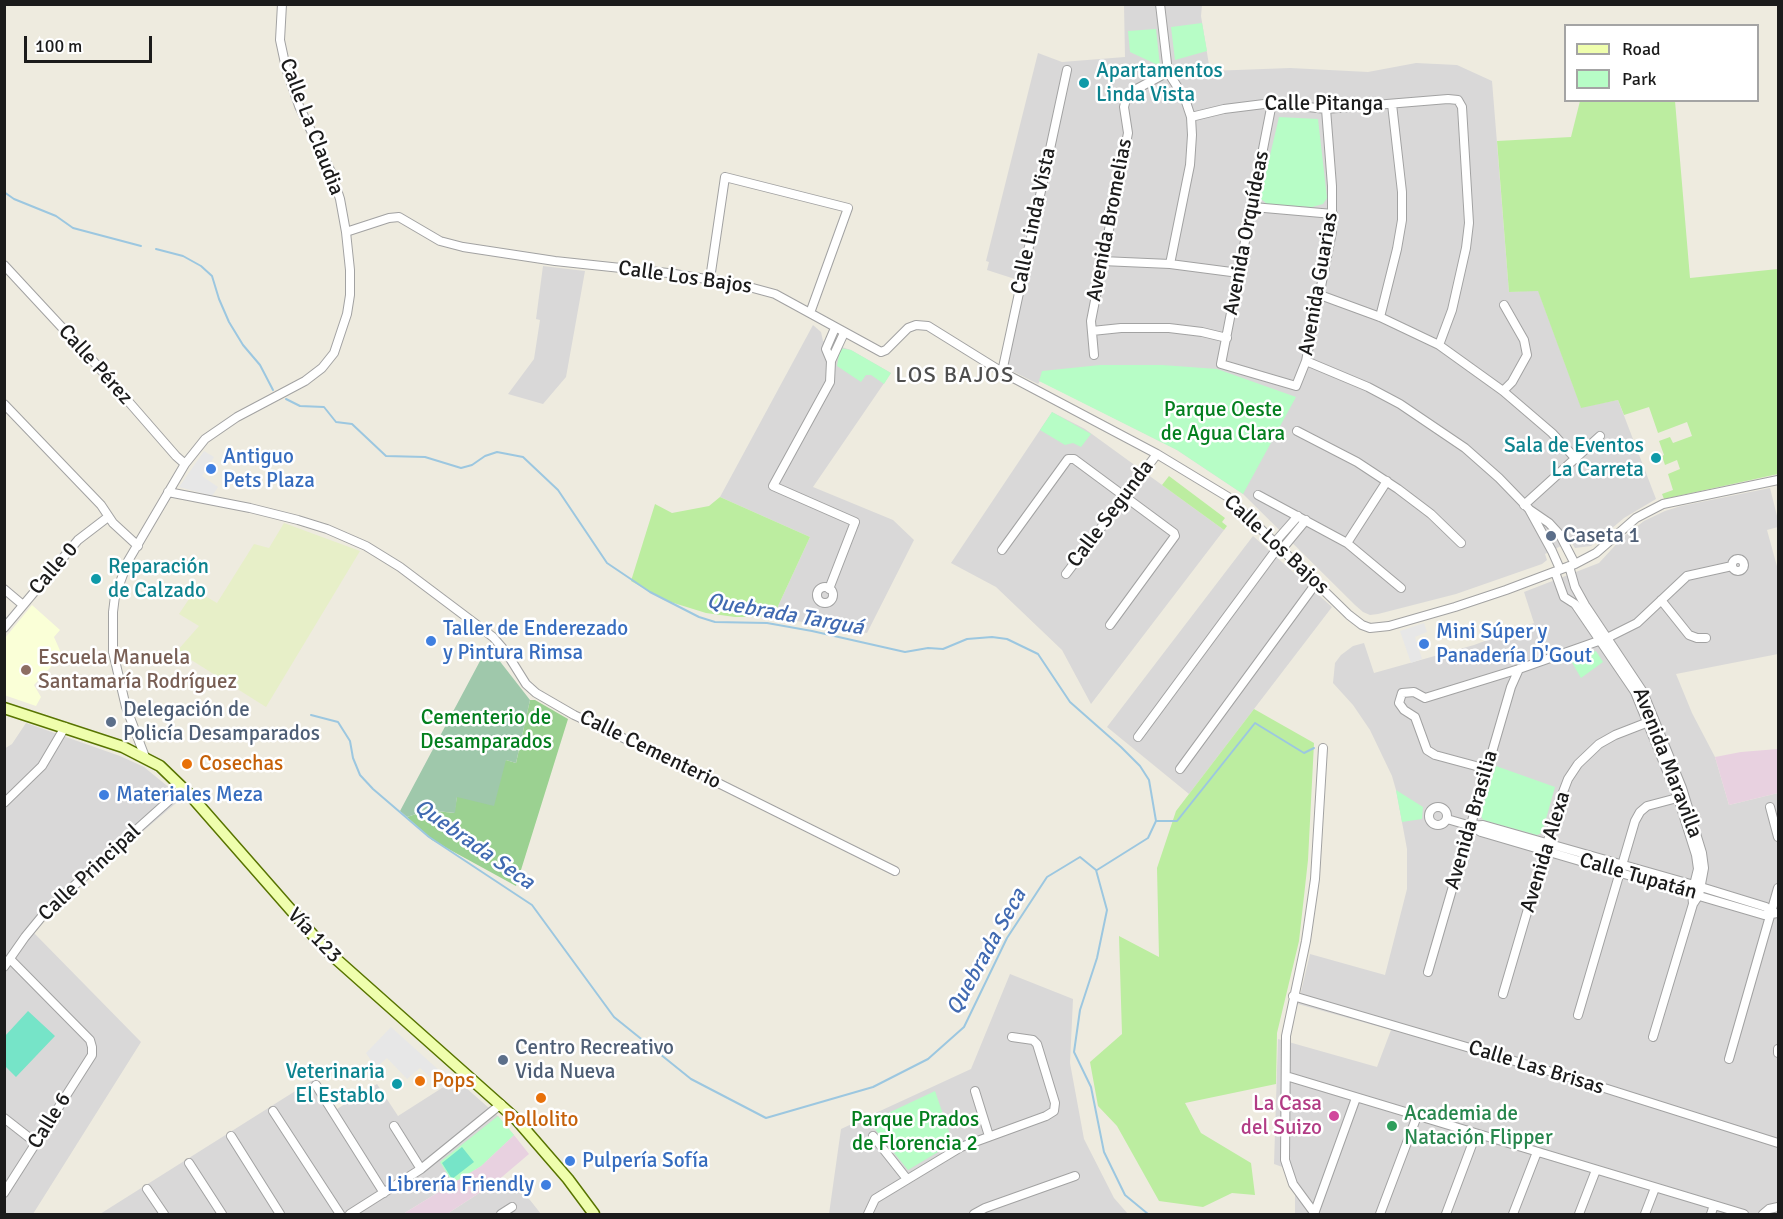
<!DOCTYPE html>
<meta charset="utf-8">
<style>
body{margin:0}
#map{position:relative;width:1783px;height:1219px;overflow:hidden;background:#eeebdf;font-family:Signika,sans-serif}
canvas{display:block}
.frame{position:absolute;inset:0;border:6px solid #1b1b1b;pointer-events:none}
.legend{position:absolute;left:1564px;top:24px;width:195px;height:78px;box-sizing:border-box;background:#fff;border:2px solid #a4a4a4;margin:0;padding:8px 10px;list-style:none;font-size:18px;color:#1b1b1b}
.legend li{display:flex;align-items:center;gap:12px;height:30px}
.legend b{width:30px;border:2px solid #a4a4a4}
.scale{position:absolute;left:24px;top:36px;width:128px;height:27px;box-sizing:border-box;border:3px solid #1b1b1b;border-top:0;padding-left:8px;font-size:18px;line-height:21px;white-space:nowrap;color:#1b1b1b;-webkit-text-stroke:4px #fff;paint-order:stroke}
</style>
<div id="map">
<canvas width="1783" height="1219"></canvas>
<div class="frame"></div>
<ul class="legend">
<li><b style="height:8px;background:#effead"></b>Road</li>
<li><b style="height:16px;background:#b7fdc6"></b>Park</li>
</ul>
<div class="scale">100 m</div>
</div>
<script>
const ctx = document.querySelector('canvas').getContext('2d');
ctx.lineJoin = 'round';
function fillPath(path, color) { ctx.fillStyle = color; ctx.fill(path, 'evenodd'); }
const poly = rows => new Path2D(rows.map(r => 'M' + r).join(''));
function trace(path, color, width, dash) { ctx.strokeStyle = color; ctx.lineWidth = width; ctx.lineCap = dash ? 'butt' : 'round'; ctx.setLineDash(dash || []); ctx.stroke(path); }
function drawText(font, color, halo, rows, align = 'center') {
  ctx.font = font + ' Signika,sans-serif'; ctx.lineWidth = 5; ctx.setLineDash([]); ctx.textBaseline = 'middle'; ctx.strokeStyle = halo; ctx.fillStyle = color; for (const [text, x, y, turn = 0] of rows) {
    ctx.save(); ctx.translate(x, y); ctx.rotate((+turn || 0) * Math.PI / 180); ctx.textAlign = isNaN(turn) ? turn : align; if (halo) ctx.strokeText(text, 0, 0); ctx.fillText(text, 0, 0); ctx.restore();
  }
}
const residential = poly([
 [1124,5,1202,5,1201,16,1210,71,1290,68,1368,72,1416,63,1457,65,1492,81,1509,292,1538,290,1581,407,1618,400,1656,499,1624,518,1591,546,1575,548,1571,541,1545,554,1547,560,1542,564,1456,594,1378,614,1370,615,1363,612,1355,605,1243,494,1177,450,1040,381,1038,384,1000,365,1018,280,987,270,989,262,986,261,1038,53,1062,62,1125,57],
 [543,266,585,271,566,377,543,404,508,394,534,359,540,320,536,319],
 [813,325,821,332,823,341,851,350,891,373,813,487,893,520,914,540,867,633,773,617,810,537,720,497],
 [1052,412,1085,429,1224,530,1091,704,1062,650,996,587,951,563],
 [1770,488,1778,520,1778,527,1767,530,1778,570,1778,654,1676,674,1692,713,1715,757,1729,805,1778,793,1778,1214,1295,1214,1295,1194,1285,1168,1274,1164,1278,1039,1377,1067,1391,1030,1298,1004,1310,954,1385,975,1407,889,1407,849,1396,790,1392,776,1370,730,1353,705,1333,683,1335,663,1341,655,1353,646,1364,643,1374,673,1474,645,1534,623,1524,592,1599,563,1622,538,1644,521,1665,511,1681,506],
 [1253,536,1332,607,1189,794,1107,727],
 [26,723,120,756,144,767,182,798,60,902,34,933,141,1042,33,1214,5,1214,4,749,12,744],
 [1010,974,1073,999,1070,1063,1084,1139,1114,1198,1128,1214,829,1214,841,1129,971,1069],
 [316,1078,337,1109,377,1084,398,1116,456,1079,498,1116,514,1135,481,1166,403,1214,100,1214],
 [496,1182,517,1190,530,1200,541,1214,447,1214]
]);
const industrial = poly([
 [1778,749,1778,793,1729,805,1715,757,1741,752],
 [514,1135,529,1154,496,1182,447,1214,403,1214,481,1166]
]);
const education = poly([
 [32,605,60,630,54,637,62,655,34,685,41,697,36,706,4,695,5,638]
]);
const farmland = poly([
 [284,523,360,551,266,707,177,651,199,626,179,614,195,590,217,603,254,544,269,548]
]);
const grass = poly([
 [1580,101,1675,101,1690,278,1778,269,1778,474,1664,499,1662,494,1673,490,1668,474,1680,469,1677,460,1665,465,1662,456,1664,455,1659,441,1670,437,1673,443,1692,436,1687,422,1658,433,1649,407,1624,415,1618,400,1581,408,1538,291,1509,292,1497,141,1571,137],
 [1169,476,1225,518,1222,522,1227,526,1224,530,1162,485],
 [720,497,810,537,773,617,735,617,706,613,664,600,631,581,655,504,672,513,709,506],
 [1254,709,1314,743,1308,860,1299,941,1277,1033,1276,1084,1185,1103,1201,1133,1251,1163,1255,1195,1232,1193,1203,1207,1159,1201,1117,1126,1098,1106,1090,1062,1122,1034,1119,936,1159,957,1157,868,1176,811]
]);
const forest = poly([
 [530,700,535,700,568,719,516,886,432,840,407,817,428,810,454,813,457,797,506,760,516,763]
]);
const cemetery = poly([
 [488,646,530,700,516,763,506,760,494,806,457,797,455,813,428,810,407,817,400,811]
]);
const park = poly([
 [1202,23,1207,51,1175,60,1171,27],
 [1156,29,1157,38,1160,66,1130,52,1128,31],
 [1279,117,1318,119,1327,198,1323,204,1312,207,1267,204,1260,198],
 [840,348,851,350,891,373,884,384,871,375,866,375,861,382,837,366],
 [1100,365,1162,365,1217,369,1296,397,1243,494,1177,450,1039,381,1042,371],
 [1052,412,1091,434,1081,447,1073,443,1065,445,1040,430],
 [1596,651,1603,662,1581,678,1570,659],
 [1496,766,1555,787,1542,833,1537,835,1483,820,1480,814],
 [1396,790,1423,807,1422,819,1402,822],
 [935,1091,953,1143,908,1170,869,1122],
 [498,1116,514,1135,481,1166,453,1183,440,1162]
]);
const pitch = poly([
 [28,1011,55,1036,16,1077,5,1066,5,1036],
 [462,1147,474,1162,452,1179,442,1163]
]);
const parking = poly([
 [204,451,214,457,202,476,218,487,212,496,179,487],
 [1424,623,1427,632,1415,637,1422,659,1411,663,1400,631],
 [391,1027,452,1082,442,1088,420,1068,407,1079,387,1058,376,1068,366,1053]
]);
const stream = poly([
 [4,192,14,199,56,216,73,228,141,246],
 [156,249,183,256,201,266,212,276,219,299,229,322,243,345,260,365,273,390],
 [286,399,300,406,324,407,336,422,352,424,386,456,425,457,461,468,472,465,485,456,497,452,523,457,558,490,607,563,650,592,699,617,715,622,767,623,812,631,905,652,928,648,943,649,967,639,992,637,1007,639,1038,654,1070,702,1121,747,1140,766,1149,780,1156,821,1148,838,1097,870],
 [311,715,338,722,350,741,353,758,360,775,373,789,429,837,532,905,614,1017,691,1079,766,1118,873,1087,928,1059,964,1027,1007,938,1047,877,1080,857,1096,870,1107,910,1097,958,1080,1010,1074,1052,1091,1087,1104,1152,1125,1195,1148,1214],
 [1156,821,1177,821,1255,723,1304,753,1314,748]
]);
const street = poly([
 [1160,4,1168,72,1185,99,1191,117,1192,135,1190,165,1170,264],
 [1272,103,1221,364,1296,386,1306,361,1332,232,1332,186,1326,109],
 [1191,117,1224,109,1272,103,1326,109,1448,99,1458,100,1462,107,1469,223,1466,248,1452,310,1439,345],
 [1253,207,1333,214],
 [346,232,389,218,399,217,440,241,463,247,555,261,668,273,738,284,775,294,881,352,886,350,908,328,916,325,928,326,1002,372,1157,454,1228,497,1349,615,1362,625,1370,628,1389,626,1455,607,1506,590,1575,564,1596,553,1636,518,1663,504,1778,480],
 [1102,261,1170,264,1239,273],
 [4,265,94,362,176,456,185,464],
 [710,279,725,177,848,208,810,313],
 [1320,295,1380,317,1439,345,1503,391,1552,433,1576,459],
 [1380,317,1397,249,1402,220,1402,192,1392,104],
 [1092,331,1121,328,1169,328,1202,332,1227,338],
 [1094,355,1091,321,1128,133,1124,107,1126,99,1131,92,1168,72],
 [831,361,844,333],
 [1306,361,1368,387,1400,404,1465,448,1499,478,1529,509,1552,551,1560,569],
 [1002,372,1067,70],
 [1503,391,1512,382,1527,355,1524,340,1504,305],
 [4,404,101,505,113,523,138,546],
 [1297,431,1357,462,1398,489,1431,514,1461,543],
 [168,492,250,508,298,520,327,529,366,546,400,567,493,637,506,652,526,684,536,693,574,715,696,772,895,871],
 [1258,495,1347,543,1401,588],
 [1524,505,1600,436],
 [1530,510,1549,523,1560,535,1575,564],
 [1275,542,1298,516],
 [1347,543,1387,481],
 [1282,549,1306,520],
 [1002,550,1068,459,1074,459,1174,533,1175,536,1110,625],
 '1732 565a6 6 0 1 1 12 0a6 6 0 1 1-12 0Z',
 [1569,566,1575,587,1585,605,1643,692,1682,788,1702,853,1704,868,1699,895,1693,904],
 [1555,572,1564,597,1575,604,1635,692,1678,798,1696,855,1698,869,1692,893,1693,904,1653,1037],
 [1066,574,1157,454],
 '817 595a8 8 0 1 1 16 0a8 8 0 1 1-16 0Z',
 [4,589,23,605],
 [829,589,855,522,773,486,830,382,831,361,826,349,835,328],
 [1661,600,1689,635,1697,638,1706,638],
 [4,628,78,540,108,517],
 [1138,737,1279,546],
 [145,757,126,707,113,652,113,612,115,596,128,561,185,464,205,439,237,417,305,381,322,368,334,353,347,314,350,295,350,270,346,232,340,199,332,174,299,106,286,68,280,40,282,4],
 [1180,769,1317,582],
 [1487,769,1435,755,1427,750,1415,717,1404,710,1399,703,1402,693,1414,692,1425,698,1519,669,1607,638,1637,623,1687,576,1732,566],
 [4,803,42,766,65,727],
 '1429 816a9 9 0 1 1 18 0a9 9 0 1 1-18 0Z',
 [1770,807,1778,837],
 [1447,819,1471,826,1481,832,1764,915,1778,913],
 [1472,826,1483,825,1701,887,1766,907,1771,912],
 [4,967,25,937,48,909,183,788],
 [1428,972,1511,687,1519,669],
 [1503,994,1560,800,1568,779,1578,764,1599,744,1615,735,1651,721],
 [1293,996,1579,1080,1778,1143],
 [1578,1015,1635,821,1640,812,1647,806,1681,797],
 [1778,1049,1778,1053],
 [1729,1059,1778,888],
 [1286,1076,1744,1214],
 [316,1085,384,1193],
 [975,1091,989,1136],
 [273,1111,340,1214],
 [4,1118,36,1143],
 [394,1126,421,1169],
 [231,1136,280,1214],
 [873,1136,907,1179],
 [189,1163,222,1214],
 [147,1189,164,1214],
 [4,1193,92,1055,92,1047,90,1040,11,960],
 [350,1214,421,1169,501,1104],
 [501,1214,512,1207],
 [868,1214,875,1199,961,1147,1046,1116,1054,1111,1055,1103,1037,1044,1033,1040,1012,1037],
 [974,1214,985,1208,1075,1176],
 [1314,1214,1356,1098],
 [1315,1214,1293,1184,1285,1160,1286,1036,1306,941,1315,879,1323,748],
 [1380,1214,1417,1116],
 [1446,1214,1476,1134],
 [1513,1214,1537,1152],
 [1579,1214,1596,1170],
 [1645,1214,1655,1188],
 [1711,1214,1714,1205],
 [1763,1214,1769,1209,1778,1207]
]);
const secondary = poly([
 [4,708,123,747,160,766,191,796,326,950,516,1119,568,1179,594,1214]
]);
const markers = [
 [1084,83,6,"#0f9aa8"],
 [1656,458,6,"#0f9aa8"],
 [211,469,6,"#3f7fe0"],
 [1551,536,6,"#5c6f8a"],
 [96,579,6,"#0f9aa8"],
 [431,641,6,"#3f7fe0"],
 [1424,644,6,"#3f7fe0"],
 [26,670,6,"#8d6e63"],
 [111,722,6,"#5c6f8a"],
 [187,764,6,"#e8710a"],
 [104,795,6,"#3f7fe0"],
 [503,1060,6,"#5c6f8a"],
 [420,1081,6,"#e8710a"],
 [397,1084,6,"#0f9aa8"],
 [541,1098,6,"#e8710a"],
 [1334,1116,6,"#d1479c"],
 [1392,1126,6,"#2e9e5b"],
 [570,1161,6,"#3f7fe0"],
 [546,1185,6,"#3f7fe0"]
];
const cultureNames = [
 ["Apartamentos",1096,71],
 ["Linda Vista",1096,95],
 ["Sala de Eventos",1644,446,"right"],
 ["La Carreta",1644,470,"right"],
 ["Reparación",108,567],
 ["de Calzado",108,591],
 ["Veterinaria",385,1072,"right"],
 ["El Establo",385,1096,"right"]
];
const streetNames = [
 ["Calle Pitanga",1324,104],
 ["Calle La Claudia",311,127,69],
 ["Avenida Bromelias",1110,220,-79],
 ["Calle Linda Vista",1034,221,-78],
 ["Avenida Orquídeas",1247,233,-79],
 ["Calle Los Bajos",685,278,8],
 ["Avenida Guarias",1319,284,-80],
 ["Calle Pérez",95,365,48],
 ["Calle Segunda",1111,514,-53],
 ["Calle Los Bajos",1276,545,43],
 ["Calle 0",54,569,-49],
 ["Calle Cementerio",650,750,26],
 ["Avenida Maravilla",1667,763,69],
 ["Avenida Brasilia",1472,820,-74],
 ["Avenida Alexa",1546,852,-73],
 ["Calle Principal",90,873,-43],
 ["Calle Tupatán",1638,877,16],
 ["Vía 123",314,936,46],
 ["Calle Las Brisas",1536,1068,17],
 ["Calle 6",50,1121,-58]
];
const parkNames = [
 ["Parque Oeste",1223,410],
 ["de Agua Clara",1223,434],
 ["Cementerio de",486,718],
 ["Desamparados",486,742],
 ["Parque Prados",915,1120],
 ["de Florencia 2",915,1144]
];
const shopNames = [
 ["Antiguo",223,457],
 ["Pets Plaza",223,481],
 ["Taller de Enderezado",443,629],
 ["y Pintura Rimsa",443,653],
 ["Mini Súper y",1436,632],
 ["Panadería D'Gout",1436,656],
 ["Materiales Meza",116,795],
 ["Pulpería Sofía",582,1161],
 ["Librería Friendly",534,1185,"right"]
];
const serviceNames = [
 ["Caseta 1",1563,536],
 ["Delegación de",123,710],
 ["Policía Desamparados",123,734],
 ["Centro Recreativo",515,1048],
 ["Vida Nueva",515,1072]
];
const educationNames = [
 ["Escuela Manuela",38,658],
 ["Santamaría Rodríguez",38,682]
];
const foodNames = [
 ["Cosechas",199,764],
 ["Pops",432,1081],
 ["Pollolito",541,1120,"center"]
];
const hotelNames = [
 ["La Casa",1322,1104],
 ["del Suizo",1322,1128]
];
const leisureNames = [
 ["Academia de",1404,1114],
 ["Natación Flipper",1404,1138]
];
const neighbourhoodNames = [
 ["LOS BAJOS",955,376]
];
const waterNames = [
 ["Quebrada Targuá",785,615,10],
 ["Quebrada Seca",474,845,35],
 ["Quebrada Seca",987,952,-61]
];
fillPath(residential, '#d9d8d8');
fillPath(industrial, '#e8d1e0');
fillPath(education, '#faffd7');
fillPath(farmland, '#e7efc8');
fillPath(grass, '#bceda0');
fillPath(forest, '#9bd191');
fillPath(cemetery, '#9fc8ab');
fillPath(park, '#b7fdc6');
fillPath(pitch, '#76e4c8');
fillPath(parking, '#e7e7e7');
trace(stream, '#9cc7e0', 2);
trace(street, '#a2a2a2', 10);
trace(secondary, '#587400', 13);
trace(street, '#fff', 8);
trace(secondary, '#effead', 10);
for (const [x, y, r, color] of markers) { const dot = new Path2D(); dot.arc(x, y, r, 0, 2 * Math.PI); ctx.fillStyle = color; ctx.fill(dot); trace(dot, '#fff', 2); }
drawText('21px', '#0d838f', '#fff', cultureNames, 'left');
drawText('21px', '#1b1b1b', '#fff', streetNames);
drawText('21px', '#037f1e', '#fff', parkNames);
drawText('21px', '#366cbe', '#fff', shopNames, 'left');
drawText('21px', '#4e5e75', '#fff', serviceNames, 'left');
drawText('21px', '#785e54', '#fff', educationNames, 'left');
drawText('21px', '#c56008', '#fff', foodNames, 'left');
drawText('21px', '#b23c85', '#fff', hotelNames, 'right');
drawText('21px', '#27864d', '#fff', leisureNames, 'left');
ctx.letterSpacing = '1.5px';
drawText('22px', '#4e4e4e', '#fff', neighbourhoodNames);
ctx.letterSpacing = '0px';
drawText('italic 22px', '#416ab1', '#fff', waterNames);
</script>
